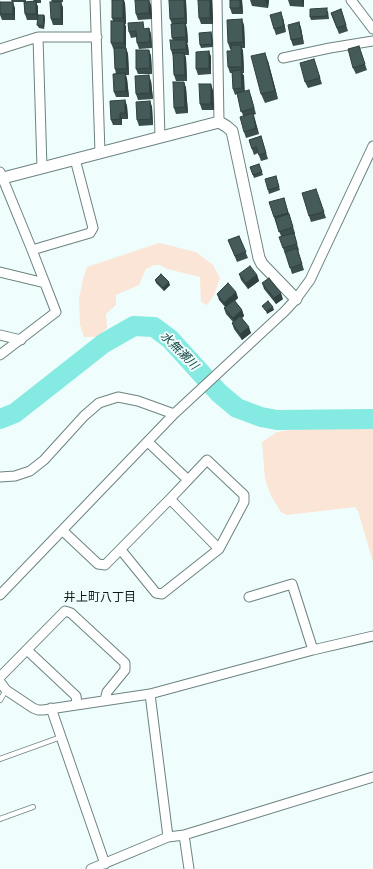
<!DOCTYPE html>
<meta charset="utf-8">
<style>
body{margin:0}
canvas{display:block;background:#effefc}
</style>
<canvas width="373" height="869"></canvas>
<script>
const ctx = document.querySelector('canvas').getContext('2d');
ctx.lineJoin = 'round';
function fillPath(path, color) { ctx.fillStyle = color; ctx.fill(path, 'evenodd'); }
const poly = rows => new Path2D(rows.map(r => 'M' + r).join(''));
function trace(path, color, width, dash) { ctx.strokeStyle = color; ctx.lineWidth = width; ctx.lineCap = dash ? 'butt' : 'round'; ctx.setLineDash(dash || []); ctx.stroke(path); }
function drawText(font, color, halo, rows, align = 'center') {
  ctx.font = font + ' Helvetica,"Noto Sans JP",sans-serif'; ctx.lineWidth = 4; ctx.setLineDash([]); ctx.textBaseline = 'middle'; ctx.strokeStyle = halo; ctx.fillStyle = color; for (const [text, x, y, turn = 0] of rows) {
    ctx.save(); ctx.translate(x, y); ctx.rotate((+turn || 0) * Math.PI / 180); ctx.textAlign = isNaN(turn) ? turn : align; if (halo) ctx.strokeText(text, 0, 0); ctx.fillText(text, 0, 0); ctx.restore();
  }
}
const green = poly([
 [159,243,196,252,213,265,220,278,214,295,207,305,201,302,200,277,167,269,160,265,154,265,146,269,139,285,116,295,116,305,106,314,107,328,97,337,84,337,80,325,79,299,83,279,87,267],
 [352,424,373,424,373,562,358,511,355,507,287,515,281,512,271,496,265,479,262,442,277,432,317,426]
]);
const river = poly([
 [0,419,15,413,104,343,134,326,154,327,170,339,219,393,237,408,261,417,277,420,373,419]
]);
const service = poly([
 [0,700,6,690],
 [0,759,61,737],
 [0,819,33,807]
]);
const minor = poly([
 [95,0,100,153],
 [156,0,160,137],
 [217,0,219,122],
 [351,0,373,29],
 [38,37,42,168],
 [0,49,38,37,97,37],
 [283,58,330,48,373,41],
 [0,172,32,250,56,312,0,355],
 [32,250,90,233,93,228,75,159],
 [0,272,45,283],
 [0,335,21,340],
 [0,477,15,476,30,471,44,460,84,416,99,403,118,397,138,401,174,414],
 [170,499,219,549],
 [63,531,98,564,105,565,170,499,188,480,148,442],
 [121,550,156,593,162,594,219,549,244,502,244,495,207,460,188,480],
 [0,595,174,414,285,311,296,299,310,280,373,146],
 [249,597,292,584,313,650],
 [27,650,76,696,77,704],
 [0,677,65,611,71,613,125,663,125,670,107,692,105,700],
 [0,682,6,690,33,708,38,710,43,710,150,694,313,650,373,636],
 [150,694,168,837],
 [51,708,105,864],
 [184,835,189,869],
 [91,869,168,837,184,835,373,777]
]);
const tertiary = poly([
 [3,178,219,122,226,126,232,131,259,258,262,264,296,299]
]);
const wall = poly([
 [11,0,26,0,26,2,34,1,33,0,41,0,41,3,36,3,38,7,38,16,44,15,45,18,44,29,39,28,37,25,38,20,27,20,25,14,24,2,12,2],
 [51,0,63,0,63,2,52,2],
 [212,0,213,24,201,24,199,18],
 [230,0,242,0,243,14,232,14,230,8],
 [250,0,269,0,268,8,252,6],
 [288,0,304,0,304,7,290,6],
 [186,1,187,24,186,24,187,29,188,43,187,43,188,46,189,55,185,55,186,58,187,81,176,81,174,75,173,56,171,50,173,40,172,38,172,24,170,19],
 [0,2,15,8,15,20,2,20,0,15],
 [61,2,63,8,63,25,53,25,51,19],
 [125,3,126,24,125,24,126,27,126,48,128,54,129,75,126,75,127,79,129,97,116,97,114,92,116,74,115,69,114,49,113,48,111,43,113,21,112,18],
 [151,5,152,19,138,20,136,14],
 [341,9,348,31,339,34,331,13],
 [328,11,329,19,311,20,310,17],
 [283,18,286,32,276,35,274,29],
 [299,22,301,28,304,44,293,46,291,40],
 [244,25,245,48,242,48,243,51,244,73,242,73,244,76,244,91,251,96,256,114,253,115,259,134,246,138,244,132,243,116,237,94,235,95,233,89,232,73,230,73,228,67,231,51,231,49,230,49,228,43],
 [149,28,151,34,152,48,139,49,137,43,137,37,131,38,129,32],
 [211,32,212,35,213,47,201,48,200,45],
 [149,50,151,56,152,74,138,74,136,69],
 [209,51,211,57,211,74,198,75,196,69],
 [361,52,367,70,356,74,353,68],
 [314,59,322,84,308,88,305,82],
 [268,61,278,99,265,103,261,94],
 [151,81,153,99,138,100,136,94],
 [184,82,186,88,188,113,176,114,174,108],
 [213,90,214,110,202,110,200,104],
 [125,100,127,106,128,119,122,119,122,125,113,125,111,120],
 [150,101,152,107,153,125,139,126,137,120],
 [261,136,268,159,261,161,258,153,254,155,249,140],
 [259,164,263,175,254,178,250,167],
 [276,176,280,190,269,194,268,190],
 [318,195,326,218,311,222,309,216],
 [284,198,295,233,294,234,299,250,298,251,304,270,292,274,286,254,285,254,283,248,281,236,276,223,274,217],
 [239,236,248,258,237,262,228,240],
 [239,274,257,275,259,281,248,289,241,280],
 [155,280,170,285,164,291,156,283],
 [262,283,283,299,276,304,264,289],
 [236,292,238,298,235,301,242,310,244,316,242,318,251,333,242,340,234,329,232,323,233,322,226,314,224,308,225,307,219,300,217,294]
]);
const shadedWall = poly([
 [123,0,124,0,125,3,126,24,123,18],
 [149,0,151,5,152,19,149,13],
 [184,0,186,0,186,1,187,24,185,18],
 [210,0,212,0,213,24,210,18],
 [240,0,242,0,243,14,240,8],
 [265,0,269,0,268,8],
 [301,0,304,0,304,7],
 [36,1,38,7,38,20,36,14],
 [13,2,15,8,15,20,13,14],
 [61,2,63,8,63,25,61,19],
 [281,12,283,18,286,32,284,26],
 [44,15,45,18,44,29,43,26],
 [242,19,244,25,245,48,243,42],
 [124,21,126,27,126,49,124,43],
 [299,22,301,28,304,44,302,38],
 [185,23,187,29,188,43,186,37],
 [149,28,151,34,152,48,150,42],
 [211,32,212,35,213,47,212,44],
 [186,40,188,46,189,55,186,49],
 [241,45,243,51,244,73,242,67],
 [126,48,128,54,129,75,127,69],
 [149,50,151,56,152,74,150,68],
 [209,51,211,57,211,74,209,68],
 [184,53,186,58,187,81,185,75],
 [265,53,268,61,278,99,275,91],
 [241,70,244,76,245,94,242,88],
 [125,73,127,79,129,97,126,91],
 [149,75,151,81,153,99,150,93],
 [184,82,186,88,188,113,185,107],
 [211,84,213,90,214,110,211,104],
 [125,100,127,106,128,119,125,113],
 [150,101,152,107,153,125,151,119],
 [120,113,122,119,122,125,120,119],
 [253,113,255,119,259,134,256,128],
 [257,275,259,281,248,289,246,283],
 [169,282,170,285,164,291,163,288],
 [236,292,238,298,226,308,224,303],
 [281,293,283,299,276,304,274,298],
 [273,307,274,310,267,314,266,311],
 [242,310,244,316,235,324,233,318],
 [249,327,251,333,242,340,240,334]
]);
const building = poly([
 [112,0,123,0,123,18,112,18,112,0],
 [135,0,149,0,149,13,136,14,135,0],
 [169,0,184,0,185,18,170,19,169,0],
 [198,0,210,0,210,18,199,18,198,0],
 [230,0,240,0,240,8,230,8,230,0],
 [36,1,36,14,25,14,24,2,36,1],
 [0,2,13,2,13,14,0,14,0,2],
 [50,2,61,2,61,19,51,19,50,2],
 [327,8,327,16,310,17,310,9,327,8],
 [341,9,346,25,337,28,331,13,341,9],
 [281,12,284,26,274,29,270,15,281,12],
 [38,15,44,15,43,26,37,25,38,15],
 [242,19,243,42,228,43,227,20,242,19],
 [111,21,124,21,124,43,111,43,111,21],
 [143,22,144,29,149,28,150,42,137,43,136,31,129,32,128,23,143,22],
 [299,22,302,38,291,40,288,25,299,22],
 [185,23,186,37,172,38,171,24,185,23],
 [211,32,212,44,200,45,199,33,211,32],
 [170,40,186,40,186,49,171,50,170,40],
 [231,45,241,45,242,67,228,67,227,51,231,51,231,45],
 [359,46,365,64,353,68,348,49,359,46],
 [114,48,126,48,127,69,115,69,114,48],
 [136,50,149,50,150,68,136,69,136,50],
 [209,51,209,68,196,69,196,52,209,51],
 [173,53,184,53,185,75,174,75,173,53],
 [265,53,275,91,261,94,251,56,265,53],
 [314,59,320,78,305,82,300,63,314,59],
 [241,70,242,88,233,89,232,71,241,70],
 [125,73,126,91,114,92,113,74,125,73],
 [149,75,150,93,136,94,135,76,149,75],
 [173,82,184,82,185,107,174,108,173,82],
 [199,84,211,84,211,104,200,104,199,84],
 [249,90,254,108,241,112,237,93,249,90],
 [125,100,125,113,120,113,120,119,111,120,110,101,125,100],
 [150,101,151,119,137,120,136,102,150,101],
 [253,113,256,128,244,132,240,117,253,113],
 [261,136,266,153,259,155,256,147,252,149,249,140,261,136],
 [259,164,262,172,253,175,250,167,259,164],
 [276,176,279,187,268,190,265,179,276,176],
 [316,189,324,212,309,216,302,193,316,189],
 [284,198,288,213,274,217,269,202,284,198],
 [289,214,293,227,279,232,275,218,289,214],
 [294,233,297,244,283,248,279,237,294,233],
 [239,236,246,252,235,256,228,240,239,236],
 [297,248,302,264,290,268,285,252,297,248],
 [250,266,257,275,246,283,239,274,250,266],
 [161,274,169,282,163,288,155,280,161,274],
 [269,278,281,293,274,298,262,283,269,278],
 [228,283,236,292,224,303,217,294,228,283],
 [234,300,242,310,233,318,224,308,234,300],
 [268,301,273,307,266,311,262,306,268,301],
 [240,316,249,327,240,334,232,323,240,316]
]);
const waterNames = [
 ["水無瀬川",179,351,45]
];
const neighbourhoodNames = [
 ["井上町八丁目",100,598]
];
fillPath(green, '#fae5d6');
trace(river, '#84eae2', 20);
trace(service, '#6c8381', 6);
trace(minor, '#6c8381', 11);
trace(tertiary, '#6c8381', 13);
trace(service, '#fff', 4.5);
trace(minor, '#fff', 9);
trace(tertiary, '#fff', 11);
fillPath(wall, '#3b4e4d');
fillPath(shadedWall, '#30403e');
fillPath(building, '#455b59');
trace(building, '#30403e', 1);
drawText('italic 12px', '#194845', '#effefc', waterNames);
drawText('12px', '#0f1817', '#effefc', neighbourhoodNames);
</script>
